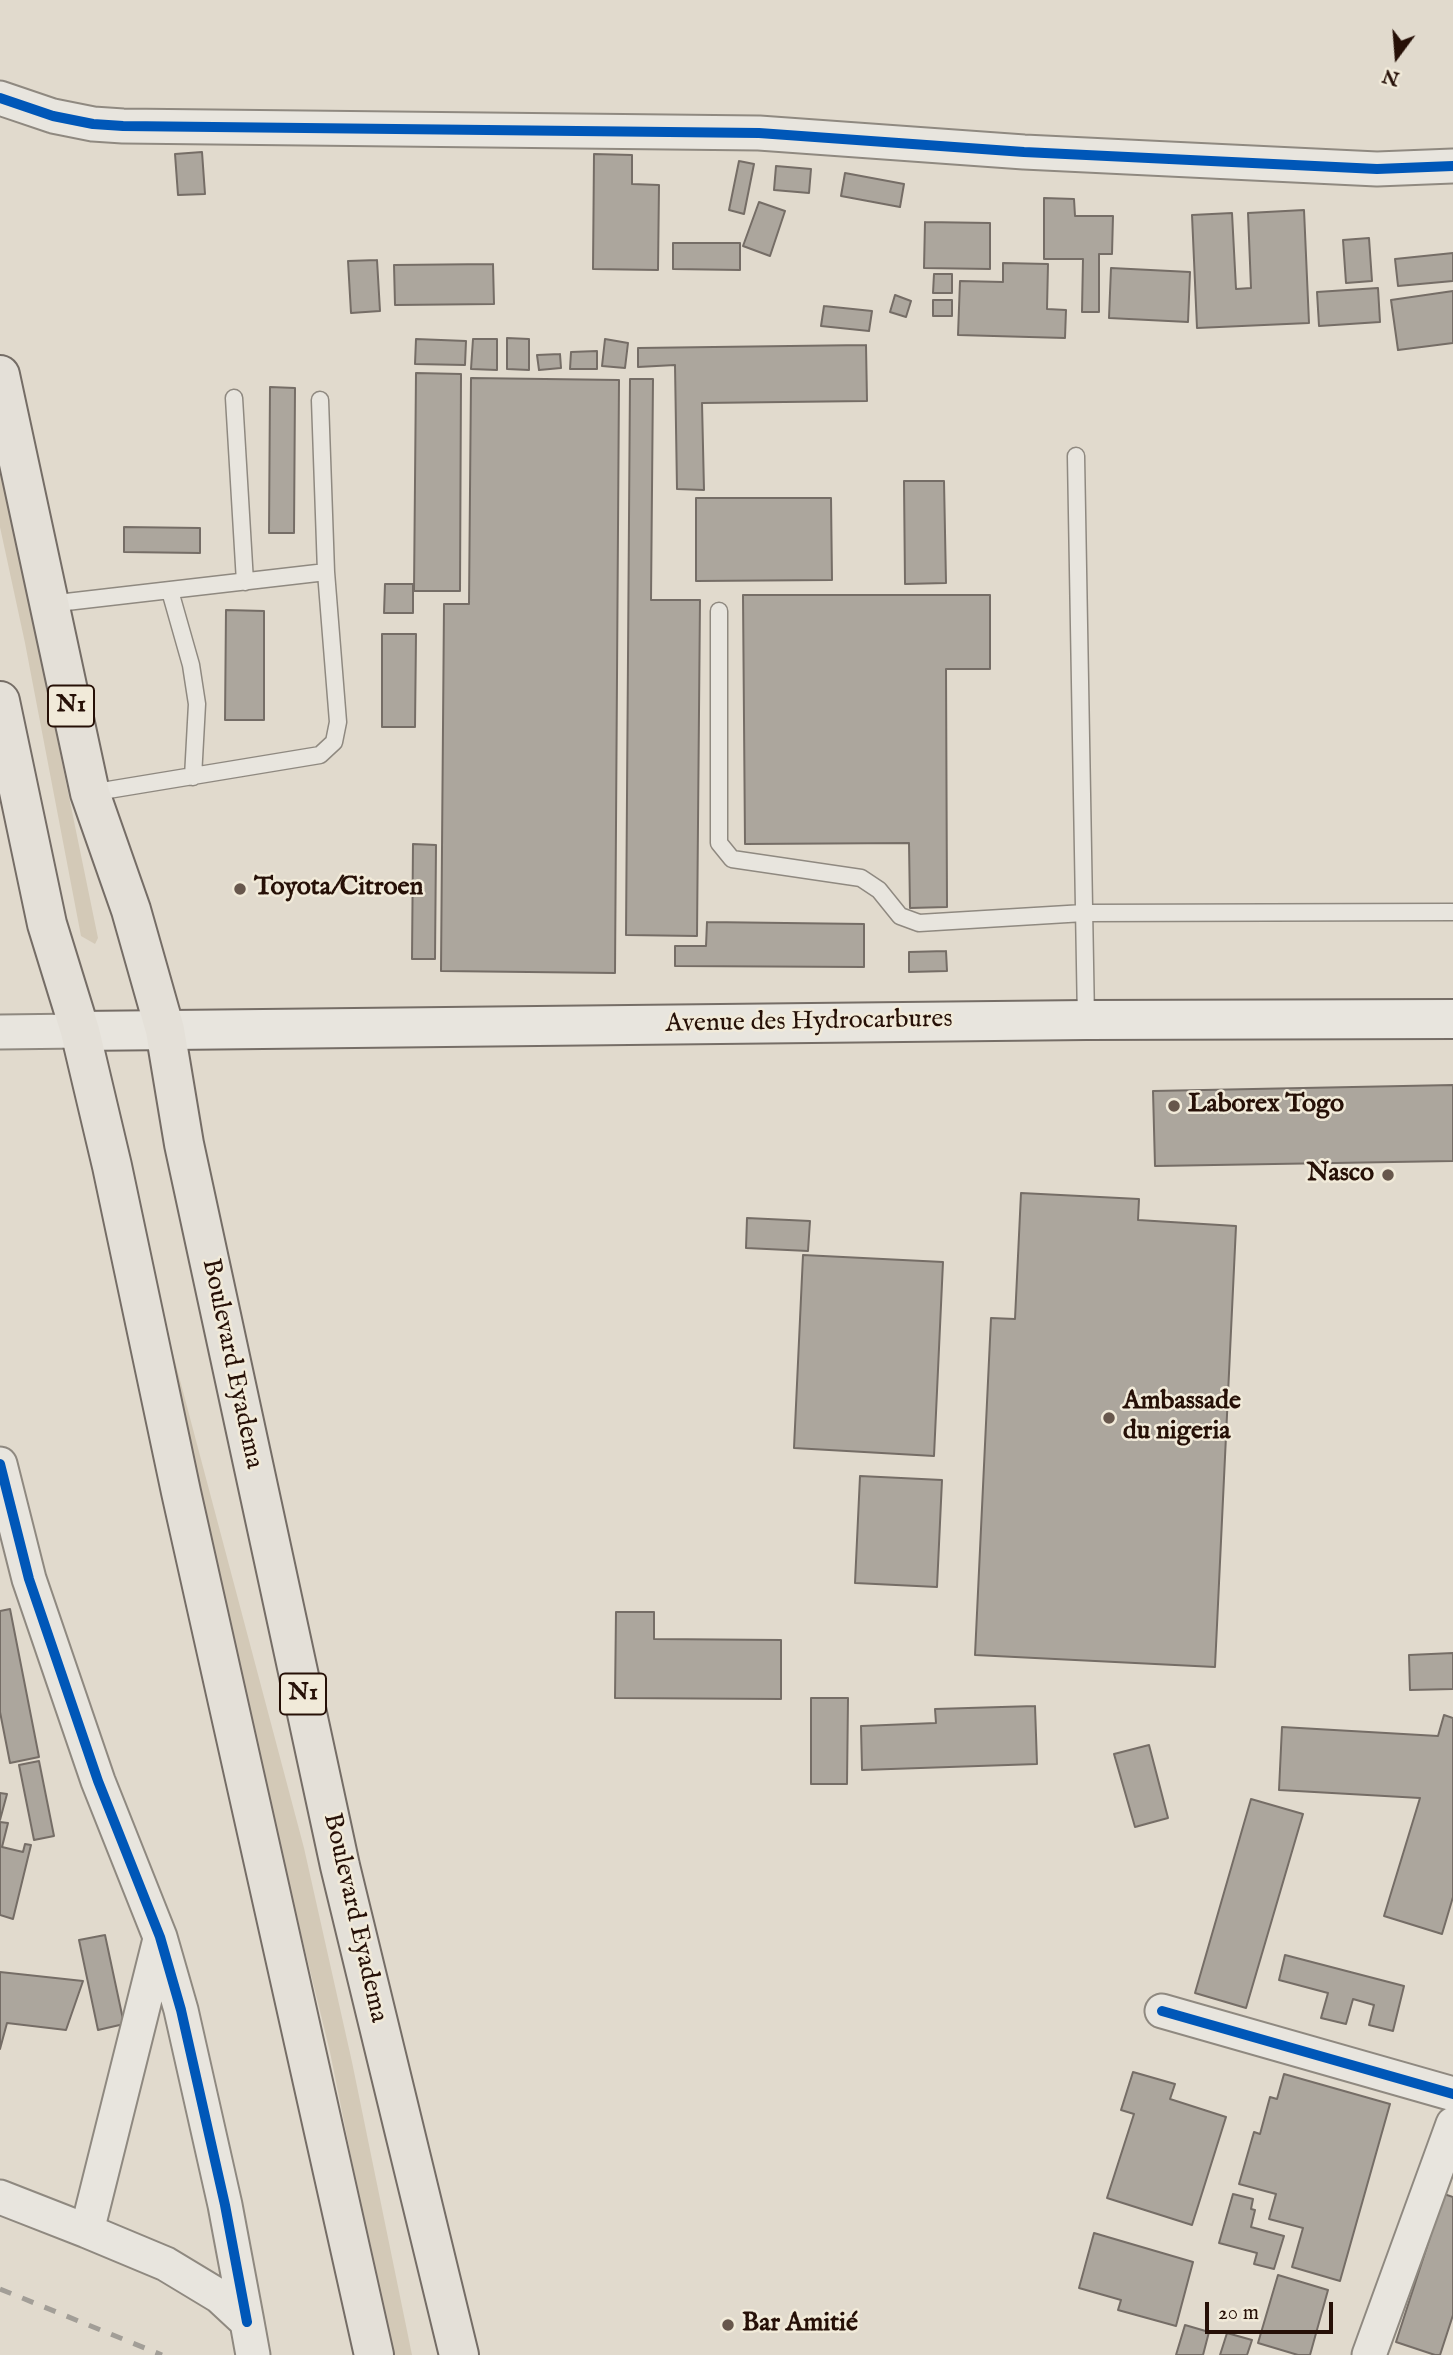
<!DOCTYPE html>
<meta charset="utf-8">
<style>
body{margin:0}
#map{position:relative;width:1453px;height:2355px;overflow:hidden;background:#e1dacd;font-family:"IM FELL English",serif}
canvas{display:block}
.north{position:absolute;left:1362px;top:21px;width:70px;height:70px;-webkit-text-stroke:5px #f1ead9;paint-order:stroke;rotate:196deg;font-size:19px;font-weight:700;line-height:28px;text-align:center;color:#261007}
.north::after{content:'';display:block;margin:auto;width:24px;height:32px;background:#261007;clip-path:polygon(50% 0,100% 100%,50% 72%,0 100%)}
.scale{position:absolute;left:1205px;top:2302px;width:128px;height:32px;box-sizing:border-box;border:4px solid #261007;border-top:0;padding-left:9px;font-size:21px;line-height:24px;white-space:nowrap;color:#261007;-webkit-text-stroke:5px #f1ead9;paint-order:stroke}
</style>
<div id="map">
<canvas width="1453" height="2355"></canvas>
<div class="north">N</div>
<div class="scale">20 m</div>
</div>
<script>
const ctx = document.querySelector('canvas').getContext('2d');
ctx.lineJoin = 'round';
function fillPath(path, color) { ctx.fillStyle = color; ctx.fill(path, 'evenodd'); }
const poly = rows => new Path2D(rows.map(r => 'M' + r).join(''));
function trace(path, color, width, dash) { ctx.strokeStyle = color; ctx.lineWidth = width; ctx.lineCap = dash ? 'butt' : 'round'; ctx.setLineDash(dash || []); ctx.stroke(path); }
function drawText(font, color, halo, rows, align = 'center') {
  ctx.font = font + ' "IM FELL English",serif'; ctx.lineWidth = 5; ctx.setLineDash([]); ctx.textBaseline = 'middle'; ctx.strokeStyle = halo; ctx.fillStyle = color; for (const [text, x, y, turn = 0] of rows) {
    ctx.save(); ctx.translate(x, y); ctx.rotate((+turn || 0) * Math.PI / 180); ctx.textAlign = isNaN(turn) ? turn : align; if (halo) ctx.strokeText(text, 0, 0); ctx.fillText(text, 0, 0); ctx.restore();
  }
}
const green = poly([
 [0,461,98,938,95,944,81,936,25,643,0,527],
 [119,1150,304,1848,352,2062,412,2355,393,2355,373,2266,330,2052,279,1844]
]);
const building = poly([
 [202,152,205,194,178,195,175,154,202,152],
 [594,154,632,155,632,184,659,185,658,270,593,269,594,154],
 [739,161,754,164,744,214,729,210,739,161],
 [776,166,811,169,809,193,774,190,776,166],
 [845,173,904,184,900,207,841,196,845,173],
 [1044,198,1074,199,1075,216,1113,216,1112,254,1099,254,1099,312,1082,312,1083,259,1044,259,1044,198],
 [759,202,785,211,770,256,743,246,759,202],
 [1304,210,1309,323,1197,328,1192,215,1232,213,1236,289,1251,288,1248,213,1304,210],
 [925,222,990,223,990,269,924,268,925,222],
 [1369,238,1372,281,1346,283,1343,240,1369,238],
 [673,243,740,243,740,270,673,269,673,243],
 [1453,253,1453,281,1398,286,1395,259,1453,253],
 [377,260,380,311,351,313,348,261,377,260],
 [1003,263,1048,264,1047,309,1066,310,1065,338,958,335,960,281,1003,282,1003,263],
 [493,264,494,304,395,305,394,265,493,264],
 [1111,268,1190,272,1188,322,1109,318,1111,268],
 [934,274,952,274,952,293,933,293,934,274],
 [1378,288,1380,322,1319,326,1317,292,1378,288],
 [1453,291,1453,343,1398,350,1391,300,1453,291],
 [895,295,911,301,906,317,890,312,895,295],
 [933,300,952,300,952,316,933,316,933,300],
 [824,306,872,311,869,331,821,326,824,306],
 [507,338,529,339,529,370,507,369,507,338],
 [416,339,466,341,465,365,415,364,416,339],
 [473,339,497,339,497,370,471,369,473,339],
 [605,339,628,343,625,368,602,366,605,339],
 [866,345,867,401,702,403,704,490,677,489,675,365,638,367,638,348,866,345],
 [597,351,597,369,570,369,571,352,597,351],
 [560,354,561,368,539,370,537,355,560,354],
 [416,373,461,374,460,591,414,591,416,373],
 [471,378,619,380,615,973,441,971,444,604,469,604,471,378],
 [630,379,653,379,651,600,700,600,697,936,626,935,630,379],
 [270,387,295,388,294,533,269,533,270,387],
 [904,481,944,481,946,583,905,584,904,481],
 [696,498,831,498,832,580,696,581,696,498],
 [124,527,200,528,200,553,124,552,124,527],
 [385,584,413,584,413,613,384,613,385,584],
 [743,595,990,595,990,669,946,669,947,907,910,908,909,843,745,844,743,595],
 [226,610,264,611,264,720,225,720,226,610],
 [382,634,416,634,415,727,382,727,382,634],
 [413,844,436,845,435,959,412,959,413,844],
 [707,922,864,924,864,967,675,966,675,946,706,946,707,922],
 [946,951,947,971,909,972,909,952,946,951],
 [1453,1085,1453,1161,1155,1166,1153,1091,1453,1085],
 [1021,1193,1139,1199,1138,1220,1236,1226,1215,1667,975,1655,991,1318,1015,1319,1021,1193],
 [747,1218,810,1221,808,1251,746,1248,747,1218],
 [803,1255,943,1262,934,1456,794,1448,803,1255],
 [860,1476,942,1480,937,1587,855,1583,860,1476],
 [10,1609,39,1757,10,1763,0,1712,0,1611,10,1609],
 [616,1612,654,1612,654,1639,781,1640,781,1699,615,1698,616,1612],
 [1453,1653,1453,1689,1410,1690,1409,1655,1453,1653],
 [811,1698,848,1698,847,1784,811,1784,811,1698],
 [1035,1706,1037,1764,862,1770,861,1726,936,1723,935,1709,1035,1706],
 [1444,1715,1453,1718,1453,1897,1442,1934,1384,1916,1420,1798,1279,1790,1282,1727,1438,1736,1444,1715],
 [1149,1745,1168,1818,1135,1827,1114,1754,1149,1745],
 [39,1761,54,1836,34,1840,19,1765,39,1761],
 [0,1793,7,1794,0,1820,0,1793],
 [1251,1799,1303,1814,1246,2008,1195,1993,1251,1799],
 [0,1822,8,1823,2,1847,23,1852,25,1844,31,1845,13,1919,0,1915,0,1822],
 [105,1935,124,2024,98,2030,79,1940,105,1935],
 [1285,1955,1404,1986,1393,2031,1369,2025,1374,2005,1353,1999,1346,2024,1321,2018,1328,1993,1279,1980,1285,1955],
 [0,1972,83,1981,66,2030,7,2023,0,2049,0,1972],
 [1133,2072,1175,2084,1170,2099,1226,2117,1192,2225,1107,2198,1134,2114,1121,2110,1133,2072],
 [1284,2074,1390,2104,1340,2281,1292,2267,1303,2228,1269,2219,1276,2194,1239,2184,1254,2132,1260,2134,1270,2097,1277,2099,1284,2074],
 [1233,2194,1253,2199,1251,2209,1255,2210,1251,2227,1284,2236,1274,2269,1254,2264,1257,2253,1219,2243,1233,2194],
 [1444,2194,1453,2197,1453,2315,1440,2355,1435,2355,1396,2342,1444,2194],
 [1094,2233,1193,2262,1176,2326,1118,2310,1121,2300,1079,2288,1094,2233],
 [1278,2275,1328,2290,1310,2355,1298,2355,1258,2343,1278,2275],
 [1185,2325,1209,2332,1203,2355,1176,2355,1185,2325],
 [1227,2333,1252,2340,1247,2355,1220,2355,1227,2333]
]);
const lane = poly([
 [234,398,245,582],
 [1076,456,1086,1020],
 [170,591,191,665,197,704,193,777],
 [49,604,326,572],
 [719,611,719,843,732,859,861,878,879,890,900,916,919,923,1084,913,1453,912],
 [90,793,320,755,334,742,338,722,326,572,320,400]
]);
const street = poly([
 [0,98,53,116,93,124,123,126,759,133,1024,152,1377,169,1453,166],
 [0,1032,80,1031],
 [0,1464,29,1579,98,1781,160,1937,181,2010,225,2205,247,2322],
 [1162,2011,1453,2094],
 [0,2197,87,2231,160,1939],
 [87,2231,166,2264,219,2296,247,2322,253,2355],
 [1369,2355,1453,2124]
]);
const secondary = poly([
 [80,1031,1086,1020,1453,1019]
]);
const highway = poly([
 [0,375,90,793,131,910,165,1030,184,1144,340,1866,459,2355],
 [0,701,47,924,80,1031,112,1166,181,1492,374,2355]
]);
const rail = poly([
 [0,2289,162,2355]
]);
const cycleway = poly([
 [0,98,53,116,93,124,123,126,759,133,1024,152,1377,169,1453,166],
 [0,1464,29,1579,98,1781,160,1937,181,2010,225,2205,247,2322],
 [1162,2011,1453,2094]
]);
const markers = [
 [240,889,7,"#67574c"],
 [1174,1106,7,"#67574c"],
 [1388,1175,7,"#67574c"],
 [1109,1418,7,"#67574c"],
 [728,2325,7,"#67574c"]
];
const shields = [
 [71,706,46],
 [303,1694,46]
];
const shieldNames = [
 ["N1",71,706],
 ["N1",303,1694]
];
const poiNames = [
 ["Toyota/Citroen",254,889],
 ["Laborex Togo",1188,1106],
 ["Nasco",1374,1175,"right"],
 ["Ambassade",1123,1403],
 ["du nigeria",1123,1433],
 ["Bar Amitié",742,2325]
];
const streetNames = [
 ["Avenue des Hydrocarbures",809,1023,-1],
 ["Boulevard Eyadema",231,1364,78],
 ["Boulevard Eyadema",354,1918,77]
];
fillPath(green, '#d3c9b7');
fillPath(building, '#aca69d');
trace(building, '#756d66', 2);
trace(lane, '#8f8980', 19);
trace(street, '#8f8980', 37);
trace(secondary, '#756d66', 42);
trace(highway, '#756d66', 42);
trace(lane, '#e8e5de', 16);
trace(street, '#e8e5de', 33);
trace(secondary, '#e8e5de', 38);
trace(highway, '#e4e0d8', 38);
trace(rail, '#a29e97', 5, [12, 12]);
trace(cycleway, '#0057b8', 10);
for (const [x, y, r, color] of markers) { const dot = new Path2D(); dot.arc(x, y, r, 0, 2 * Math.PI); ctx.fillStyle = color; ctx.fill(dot); trace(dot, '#f1ead9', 2.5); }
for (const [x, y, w] of shields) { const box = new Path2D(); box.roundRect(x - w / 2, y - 20.5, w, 41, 5); ctx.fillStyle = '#f1ead9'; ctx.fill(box); trace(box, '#261007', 2); }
drawText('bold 24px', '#261007', null, shieldNames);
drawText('bold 26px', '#261007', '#f1ead9', poiNames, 'left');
drawText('26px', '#261007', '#f1ead9', streetNames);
</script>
